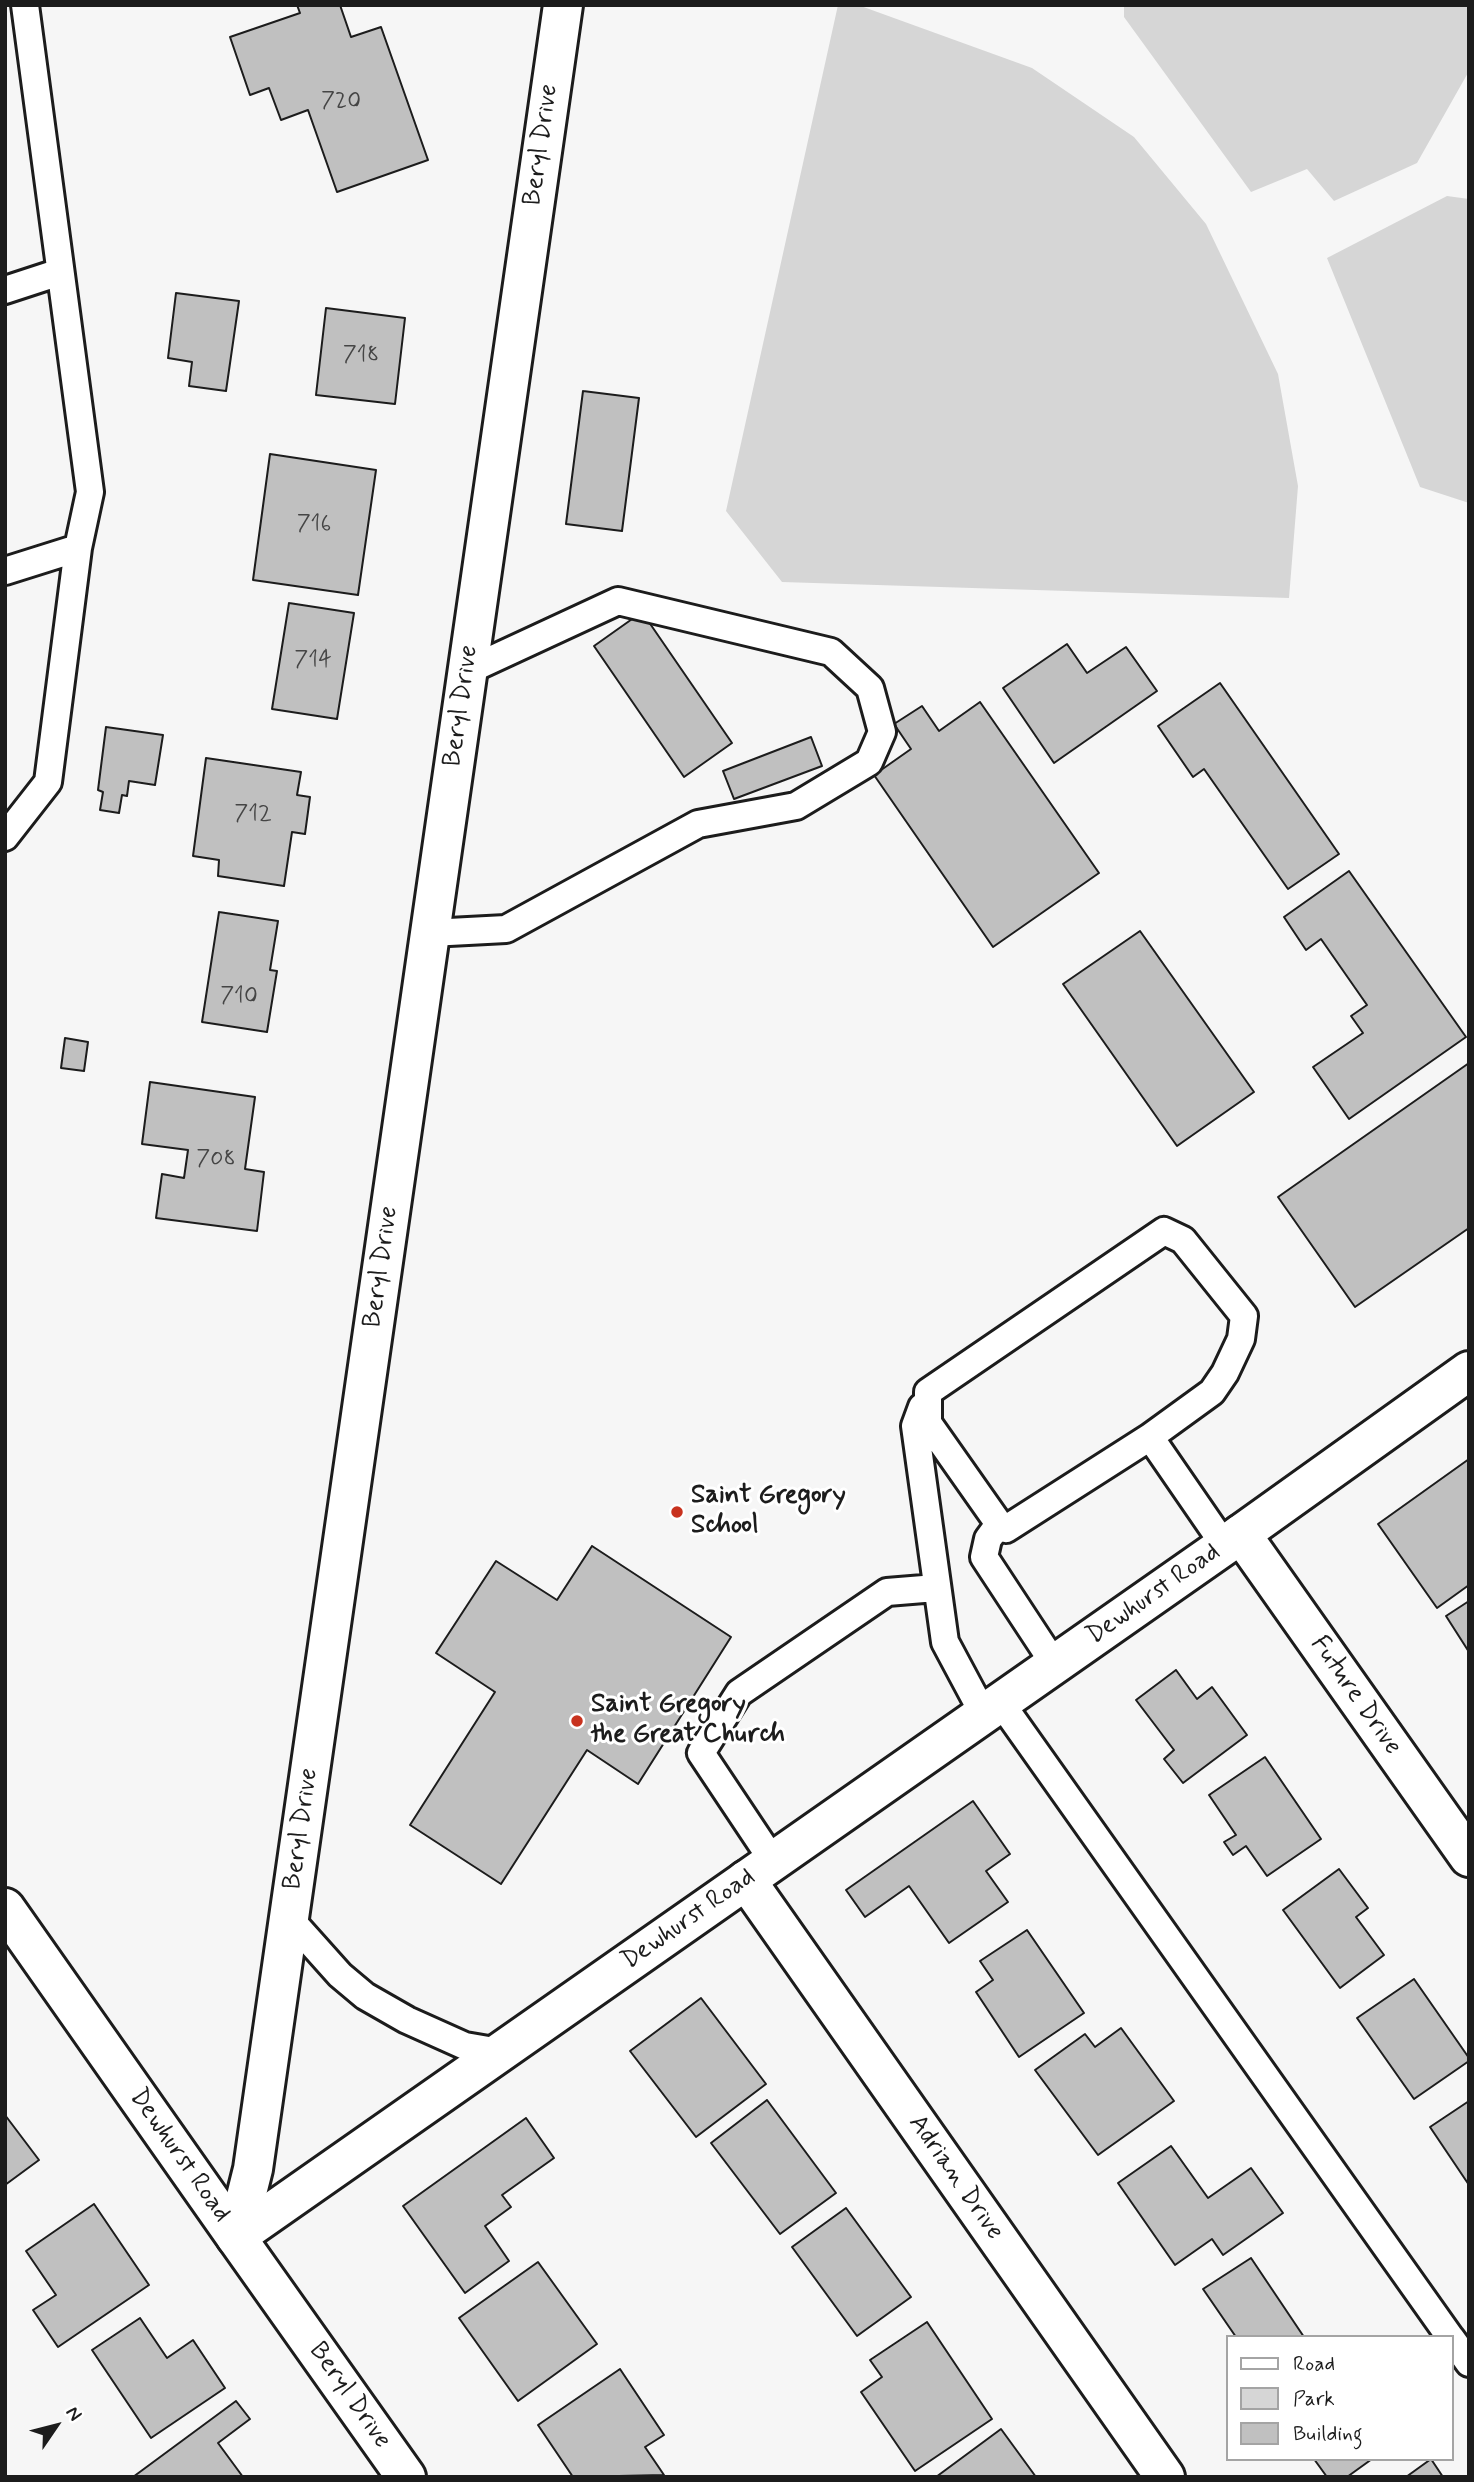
<!DOCTYPE html>
<style>
body{margin:0}
#map{position:relative;width:1474px;height:2482px;overflow:hidden;background:#f6f6f6;font-family:Mynerve,sans-serif}
canvas{display:block}
.frame{position:absolute;inset:0;border:7px solid #1c1c1c;pointer-events:none}
.legend{position:absolute;left:1226px;top:2335px;width:228px;height:126px;box-sizing:border-box;background:#fff;border:2px solid #a4a4a4;margin:0;padding:9px 12px;list-style:none;font-size:21px;color:#1c1c1c}
.legend li{display:flex;align-items:center;gap:14px;height:35px}
.legend b{width:35px;border:2px solid #a4a4a4}
.north{position:absolute;left:21px;top:2391px;width:70px;height:70px;-webkit-text-stroke:5px #fff;paint-order:stroke;rotate:55deg;font-size:19px;font-weight:700;line-height:28px;text-align:center;color:#1c1c1c}
.north::after{content:'';display:block;margin:auto;width:24px;height:32px;background:#1c1c1c;clip-path:polygon(50% 0,100% 100%,50% 72%,0 100%)}
</style>
<div id="map">
<canvas width="1474" height="2482"></canvas>
<div class="frame"></div>
<ul class="legend">
<li><b style="height:9px;background:#fff"></b>Road</li>
<li><b style="height:19px;background:#d6d6d6"></b>Park</li>
<li><b style="height:19px;background:#c0c0c0"></b>Building</li>
</ul>
<div class="north">N</div>
</div>
<script>
const ctx = document.querySelector('canvas').getContext('2d');
ctx.lineJoin = 'round';
function fillPath(path, color) { ctx.fillStyle = color; ctx.fill(path, 'evenodd'); }
const poly = rows => new Path2D(rows.map(r => 'M' + r).join(''));
function trace(path, color, width, dash) { ctx.strokeStyle = color; ctx.lineWidth = width; ctx.lineCap = dash ? 'butt' : 'round'; ctx.setLineDash(dash || []); ctx.stroke(path); }
function drawText(font, color, halo, rows, align = 'center') {
  ctx.font = font + ' Mynerve,sans-serif'; ctx.lineWidth = 6; ctx.setLineDash([]); ctx.textBaseline = 'middle'; ctx.strokeStyle = halo; ctx.fillStyle = color; for (const [text, x, y, turn = 0] of rows) {
    ctx.save(); ctx.translate(x, y); ctx.rotate((+turn || 0) * Math.PI / 180); ctx.textAlign = isNaN(turn) ? turn : align; if (halo) ctx.strokeText(text, 0, 0); ctx.fillText(text, 0, 0); ctx.restore();
  }
}
const green = poly([
 [838,5,858,5,1032,68,1134,137,1206,224,1278,374,1298,486,1289,598,782,582,726,511],
 [1124,5,1469,5,1469,71,1417,163,1334,201,1307,169,1251,192,1124,17],
 [1447,196,1469,199,1469,503,1420,487,1327,258]
]);
const building = poly([
 [297,5,340,5,351,37,381,27,428,160,337,192,308,110,281,120,269,88,250,95,230,37,300,13,297,5],
 [176,293,239,301,226,391,189,386,192,362,168,358,176,293],
 [326,308,405,318,395,404,316,395,326,308],
 [583,391,639,398,622,531,566,524,583,391],
 [270,454,376,470,358,595,253,580,270,454],
 [289,603,354,613,337,719,272,709,289,603],
 [642,612,732,743,684,777,594,646,642,612],
 [1067,644,1087,673,1126,647,1157,691,1054,763,1003,688,1067,644],
 [1220,683,1339,854,1288,889,1204,769,1193,777,1158,726,1220,683],
 [980,702,1099,873,993,947,874,775,911,749,894,724,922,706,939,731,980,702],
 [106,727,163,735,155,785,129,781,127,796,122,795,119,813,100,810,103,792,98,790,106,727],
 [811,737,822,766,734,799,723,771,811,737],
 [206,758,301,772,297,795,310,797,305,834,292,832,284,886,218,876,219,860,193,856,206,758],
 [1349,871,1466,1037,1349,1119,1313,1067,1363,1033,1351,1016,1367,1005,1321,939,1306,950,1284,917,1349,871],
 [219,912,278,921,270,970,277,971,267,1032,202,1022,219,912],
 [1140,931,1254,1092,1177,1146,1063,984,1140,931],
 [65,1038,88,1042,84,1071,61,1068,65,1038],
 [1469,1063,1469,1228,1355,1307,1278,1197,1469,1063],
 [150,1082,255,1097,245,1169,264,1172,257,1231,156,1218,162,1174,184,1178,188,1150,142,1144,150,1082],
 [1469,1459,1469,1585,1437,1608,1378,1524,1469,1459],
 [592,1546,731,1637,638,1784,587,1750,501,1884,410,1825,495,1692,436,1653,496,1561,557,1600,592,1546],
 [1469,1601,1469,1652,1446,1616,1469,1601],
 [1176,1670,1197,1699,1212,1687,1247,1735,1183,1783,1164,1759,1174,1750,1136,1700,1176,1670],
 [1265,1757,1321,1839,1267,1876,1246,1846,1233,1855,1224,1842,1236,1835,1209,1795,1265,1757],
 [973,1801,1010,1854,986,1871,1008,1902,949,1943,909,1886,865,1917,846,1890,973,1801],
 [1339,1869,1368,1908,1356,1917,1384,1955,1340,1988,1283,1910,1339,1869],
 [1027,1930,1084,2013,1019,2057,976,1992,993,1980,980,1961,1027,1930],
 [1414,1979,1469,2058,1469,2061,1414,2099,1357,2018,1414,1979],
 [701,1998,766,2084,696,2137,630,2051,701,1998],
 [1121,2028,1174,2101,1098,2155,1035,2070,1085,2034,1095,2047,1121,2028],
 [767,2100,836,2193,780,2234,711,2143,767,2100],
 [1469,2101,1469,2185,1430,2127,1469,2101],
 [5,2115,39,2160,5,2185,5,2115],
 [526,2118,554,2158,502,2195,511,2207,485,2226,509,2261,465,2293,403,2206,526,2118],
 [1171,2146,1208,2198,1251,2168,1283,2213,1223,2255,1212,2239,1175,2265,1118,2183,1171,2146],
 [94,2204,149,2285,58,2347,33,2310,56,2295,26,2251,94,2204],
 [846,2208,911,2297,857,2336,792,2247,846,2208],
 [1251,2258,1304,2337,1236,2337,1203,2289,1251,2258],
 [538,2262,597,2344,518,2401,459,2318,538,2262],
 [140,2318,167,2358,193,2340,225,2388,151,2438,92,2350,140,2318],
 [927,2322,992,2419,915,2471,861,2392,882,2377,870,2360,927,2322],
 [620,2369,664,2435,645,2447,664,2475,573,2477,538,2425,620,2369],
 [236,2401,250,2419,218,2443,243,2477,133,2477,236,2401],
 [1001,2429,1036,2477,936,2477,1001,2429],
 [1314,2459,1372,2459,1347,2477,1327,2477,1314,2459],
 [1431,2459,1443,2477,1406,2477,1431,2459]
]);
const service = poly([
 [5,290,60,272],
 [5,571,78,548],
 [5,837,48,782,78,548,90,492,25,5],
 [430,933,506,929,698,824,796,806,869,762,882,732,870,688,831,652,618,601,467,671],
 [922,1407,915,1426,945,1642,984,1715],
 [1150,1437,1006,1529,999,1524,928,1423,928,1392,1164,1231,1183,1240,1244,1316,1241,1339,1225,1373,1212,1392,1150,1437,1225,1546],
 [999,1524,988,1539,984,1557,1055,1665],
 [1001,1703,1450,2337],
 [773,1861,701,1753,739,1693,887,1592,936,1588],
 [289,1918,340,1975,365,1996,407,2020,465,2046,500,2052],
 [1451,2338,1469,2363]
]);
const minor = poly([
 [1241,1534,1469,1857],
 [746,1880,1165,2477],
 [406,2477,236,2237,253,2169,563,5]
]);
const tertiary = poly([
 [5,1908,236,2237,1241,1534,1469,1371]
]);
const markers = [
 [677,1512,7,"#c8321e"],
 [577,1721,7,"#c8321e"]
];
const numberNames = [
 ["720",341,102],
 ["718",361,356],
 ["716",314,525],
 ["714",313,661],
 ["712",253,815],
 ["710",239,997],
 ["708",216,1160]
];
const streetNames = [
 ["Beryl Drive",542,145,-82],
 ["Beryl Drive",462,706,-82],
 ["Beryl Drive",382,1267,-82],
 ["Dewhurst Road",1154,1595,-35],
 ["Future Drive",1355,1696,55],
 ["Beryl Drive",302,1829,-82],
 ["Dewhurst Road",689,1920,-35],
 ["Dewhurst Road",179,2156,55],
 ["Adrian Drive",955,2178,55],
 ["Beryl Drive",349,2396,55]
];
const poiNames = [
 ["Saint Gregory",691,1497],
 ["School",691,1527],
 ["Saint Gregory",591,1706],
 ["the Great Church",591,1736]
];
fillPath(green, '#d6d6d6');
fillPath(building, '#c0c0c0');
trace(building, '#1c1c1c', 2);
trace(service, '#1c1c1c', 32);
trace(minor, '#1c1c1c', 44);
trace(tertiary, '#1c1c1c', 44);
trace(service, '#fff', 26);
trace(minor, '#fff', 38);
trace(tertiary, '#fff', 38);
for (const [x, y, r, color] of markers) { const dot = new Path2D(); dot.arc(x, y, r, 0, 2 * Math.PI); ctx.fillStyle = color; ctx.fill(dot); trace(dot, '#fff', 2.5); }
drawText('23px', '#454545', null, numberNames);
drawText('26px', '#1c1c1c', '#fff', streetNames);
drawText('bold 26px', '#1c1c1c', '#fff', poiNames, 'left');
</script>
